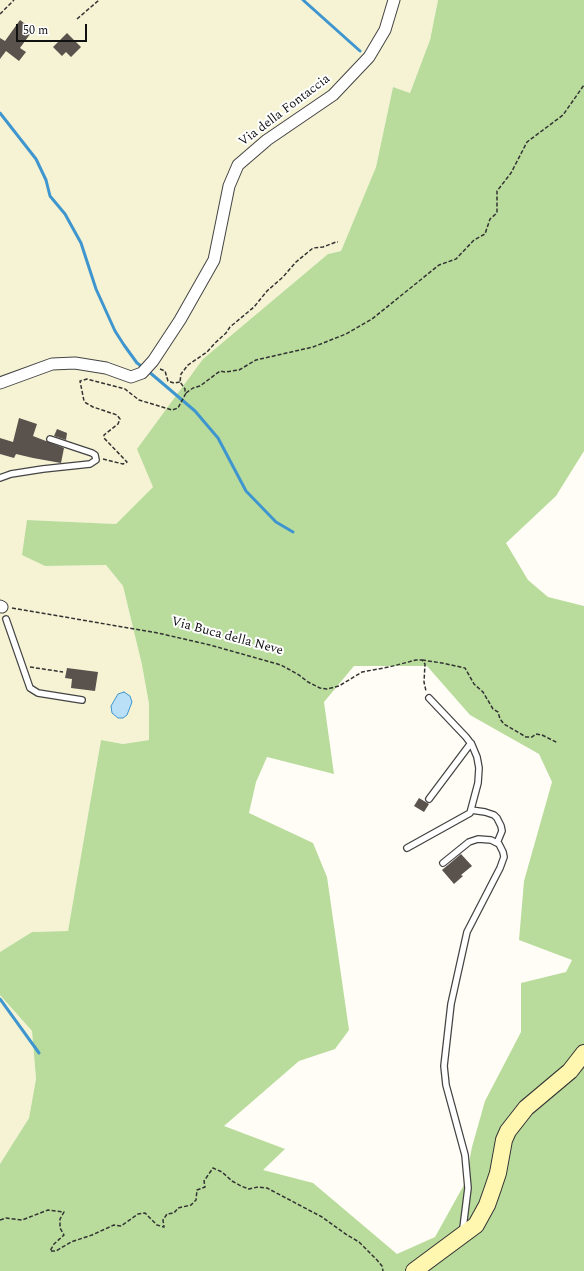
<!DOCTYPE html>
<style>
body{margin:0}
#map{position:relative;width:584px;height:1271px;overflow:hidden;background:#fffdf5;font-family:Spectral,serif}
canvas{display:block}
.scale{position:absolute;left:16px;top:24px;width:71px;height:18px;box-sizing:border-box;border:2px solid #111;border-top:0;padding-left:5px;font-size:12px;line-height:14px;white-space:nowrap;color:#111;-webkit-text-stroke:3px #fff;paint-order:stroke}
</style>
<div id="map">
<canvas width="584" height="1271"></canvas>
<div class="scale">50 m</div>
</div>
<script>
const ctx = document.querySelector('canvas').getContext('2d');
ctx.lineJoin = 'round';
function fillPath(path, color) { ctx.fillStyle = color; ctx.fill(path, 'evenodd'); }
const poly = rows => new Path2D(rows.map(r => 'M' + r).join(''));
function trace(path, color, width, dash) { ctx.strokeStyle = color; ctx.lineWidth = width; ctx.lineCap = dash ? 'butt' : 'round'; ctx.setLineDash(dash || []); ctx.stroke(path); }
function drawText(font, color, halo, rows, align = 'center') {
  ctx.font = font + ' Spectral,serif'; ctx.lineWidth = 4; ctx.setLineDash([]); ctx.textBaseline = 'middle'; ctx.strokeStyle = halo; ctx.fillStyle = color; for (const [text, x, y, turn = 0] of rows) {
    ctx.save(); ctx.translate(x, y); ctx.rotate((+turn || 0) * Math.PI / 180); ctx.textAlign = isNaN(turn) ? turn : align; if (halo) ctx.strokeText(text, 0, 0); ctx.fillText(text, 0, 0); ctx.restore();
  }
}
const farmland = poly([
 [0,0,438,0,430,40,410,93,393,87,376,167,341,251,328,254,203,359,153,487,116,524,27,520,45,566,106,565,123,586,142,665,149,704,149,740,123,744,101,740,68,931,32,932,0,952],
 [0,995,32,1031,36,1079,29,1118,0,1164]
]);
const forest = poly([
 [438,0,584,0,584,451,556,496,506,543,528,580,548,597,584,606,584,1271,0,1271,0,1164,29,1118,36,1079,32,1031,0,995,0,952,32,932,68,931,101,740,123,744,149,740,149,704,142,665,123,586,106,565,45,566,22,555,27,520,116,524,153,487,137,449,203,359,328,254,341,251,376,167,393,87,410,93,430,40],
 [354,666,427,666,470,715,539,754,552,782,524,881,519,940,572,960,566,972,521,983,521,1032,485,1101,472,1147,465,1183,435,1237,397,1254,313,1183,263,1170,285,1149,224,1126,299,1061,335,1049,349,1030,327,877,313,843,249,813,256,782,267,757,334,774,324,702]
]);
const water = poly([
 [124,692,130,696,132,702,127,715,123,718,118,718,112,713,111,706,118,694,124,692]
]);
const stream = poly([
 [303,0,360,51],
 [0,113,36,159,46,180,50,196,65,214,81,243,96,289,115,331,124,345,137,363,144,368],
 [148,371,195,411,218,438,246,491,276,522,293,532],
 [0,999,39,1053]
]);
const building = poly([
 [20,20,33,30,20,48,26,52,19,61,6,51,0,59,0,38,5,41],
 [67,33,81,47,71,57,66,52,62,56,53,47],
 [19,418,37,424,33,436,64,448,61,463,33,458,16,454,14,458,0,454,0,438,13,442],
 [57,429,67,433,66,440,54,436],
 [67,668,98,672,95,691,71,688,72,679,65,678],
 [419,798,429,804,424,812,414,806],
 [461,854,472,866,461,875,463,876,454,884,442,870]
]);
const path = poly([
 [0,14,14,0],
 [77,19,99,0],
 [160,369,165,371,168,381,174,383,180,382],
 [186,393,193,388,200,386,220,371,225,372,239,370,256,360,313,347,346,334,372,319,439,265,456,259,474,240,485,234,490,219,497,213,497,191,511,173,527,142,563,115,584,85],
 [103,459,123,464,127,462,104,438,104,435,118,424,120,419,117,415,93,407,86,403,84,401,80,381,87,379,125,389,139,400,172,410,178,408,186,393,185,391,185,389,180,382,181,374,188,365,207,352,215,343,226,333,230,327,254,307,267,291,283,277,296,262,313,248,323,247,336,242,338,242],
 [12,608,158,633,210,645,281,665,299,675,308,682,320,688,327,689,339,686,362,672,389,667,416,660,422,660,425,664,424,682,426,691],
 [422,660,442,663,465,668,474,684,483,692,493,709,498,712,500,719,504,724,526,737,532,737,536,734,542,735,558,743],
 [30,667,63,672],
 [0,1220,6,1218,22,1220,48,1210,64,1212,60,1219,60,1228,64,1235,54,1244,50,1251,56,1251,71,1242,92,1235,114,1225,121,1226,138,1214,145,1213,157,1225,164,1227,163,1220,167,1214,174,1213,178,1208,191,1205,196,1200,197,1190,205,1187,204,1181,213,1168,222,1172,232,1181,241,1186,249,1189,258,1187,267,1188,322,1217,347,1235,359,1242,377,1260,382,1266,383,1271]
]);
const lane = poly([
 [0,478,11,474,43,469,90,464,96,460,95,455,92,453,50,439],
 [6,619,30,688,38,693,82,700],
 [429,799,471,743],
 [471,810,485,812,494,815,497,818,501,826,502,831,497,843],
 [407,848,470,813,478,783,479,768,477,757,472,745,466,737,429,698],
 [443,863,469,842,478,839,491,840,499,844,503,852,504,857,500,868,467,932,451,1004,444,1066,446,1085,465,1155,468,1188,463,1228,464,1230]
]);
const street = poly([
 [0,383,52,364,75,363,106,368,131,377,142,373,153,361,180,320,214,260,229,186,238,165,267,140,333,95,369,57,385,30,394,0],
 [0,606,2,607]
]);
const secondary = poly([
 [414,1271,476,1225,487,1205,493,1188,498,1173,504,1140,508,1131,526,1108,570,1071,584,1053]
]);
const streetNames = [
 ["Via della Fontaccia",285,111,-37],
 ["Via Buca della Neve",227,637,15]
];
fillPath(farmland, '#f6f3d4');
fillPath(forest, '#b9dc9c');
fillPath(water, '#b9e0f7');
trace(water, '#3f96cf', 1);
trace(stream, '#3f96cf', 3);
fillPath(building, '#5a524d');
trace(lane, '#444', 8);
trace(street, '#444', 13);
trace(secondary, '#333', 18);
trace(path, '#333', 1.5, [4, 2]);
trace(lane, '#fff', 5.5);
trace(street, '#fff', 11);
trace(secondary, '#fff6b0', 16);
drawText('13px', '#111', '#fff', streetNames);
</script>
